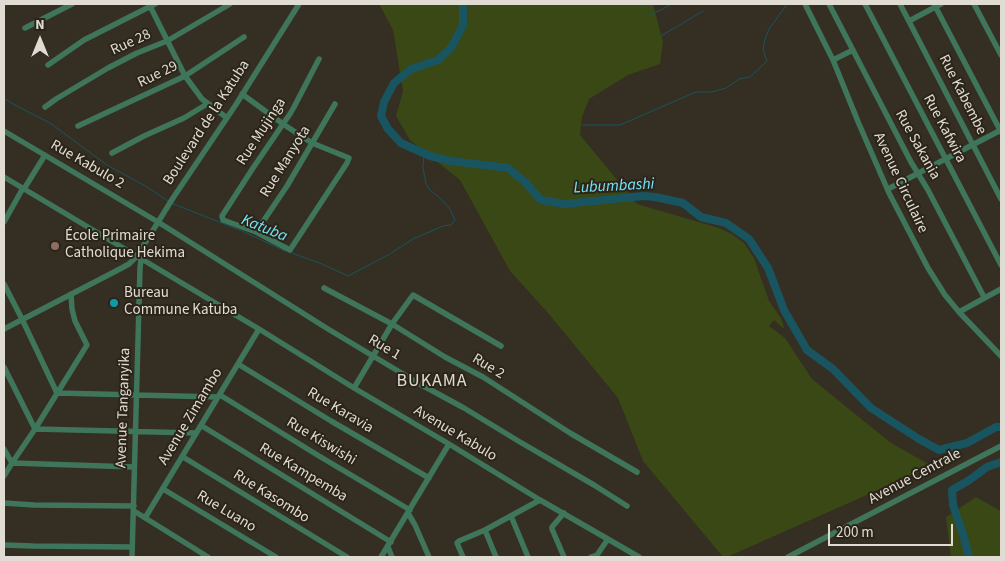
<!DOCTYPE html>
<meta charset="utf-8">
<style>
body{margin:0}
#map{position:relative;width:1005px;height:561px;overflow:hidden;background:#352e22;font-family:"Source Sans 3",sans-serif}
canvas{display:block}
.frame{position:absolute;inset:0;border:5px solid #e0dbd3;pointer-events:none}
.north{position:absolute;left:15px;top:15px;width:50px;height:50px;-webkit-text-stroke:4px #2b2418;paint-order:stroke;rotate:0deg;font-size:14px;font-weight:700;line-height:20px;text-align:center;color:#e0dbd3}
.north::after{content:'';display:block;margin:auto;width:18px;height:22px;background:#e0dbd3;clip-path:polygon(50% 0,100% 100%,50% 72%,0 100%)}
.scale{position:absolute;left:828px;top:524px;width:125px;height:22px;box-sizing:border-box;border:2px solid #e0dbd3;border-top:0;padding-left:6px;font-size:15px;line-height:18px;white-space:nowrap;color:#e0dbd3;-webkit-text-stroke:4px #2b2418;paint-order:stroke}
</style>
<div id="map">
<canvas width="1005" height="561"></canvas>
<div class="frame"></div>
<div class="north">N</div>
<div class="scale">200 m</div>
</div>
<script>
const ctx = document.querySelector('canvas').getContext('2d');
ctx.lineJoin = 'round';
function fillPath(path, color) { ctx.fillStyle = color; ctx.fill(path, 'evenodd'); }
const poly = rows => new Path2D(rows.map(r => 'M' + r).join(''));
function trace(path, color, width, dash) { ctx.strokeStyle = color; ctx.lineWidth = width; ctx.lineCap = dash ? 'butt' : 'round'; ctx.setLineDash(dash || []); ctx.stroke(path); }
function drawText(font, color, halo, rows, align = 'center') {
  ctx.font = font + ' "Source Sans 3",sans-serif'; ctx.lineWidth = 4; ctx.setLineDash([]); ctx.textBaseline = 'middle'; ctx.strokeStyle = halo; ctx.fillStyle = color; for (const [text, x, y, turn = 0] of rows) {
    ctx.save(); ctx.translate(x, y); ctx.rotate((+turn || 0) * Math.PI / 180); ctx.textAlign = isNaN(turn) ? turn : align; if (halo) ctx.strokeText(text, 0, 0); ctx.fillText(text, 0, 0); ctx.restore();
  }
}
const green = poly([
 [379,4,653,4,663,42,660,64,628,75,589,99,582,117,580,135,637,204,719,228,732,234,744,243,754,258,769,301,781,318,784,328,783,328,774,320,769,326,785,338,812,379,891,443,932,466,727,557,723,557,643,461,618,398,548,313,510,271,460,180,410,140,396,116,403,91,393,30],
 [976,497,1001,511,1001,557,951,557,946,517]
]);
const stream = poly([
 [644,6,648,4],
 [647,16,663,9,671,4],
 [661,36,703,11],
 [4,98,13,104,50,123,107,165,147,187,168,201],
 [583,125,620,125,696,92,712,92,726,88,739,79,750,77,767,61,763,50,765,39,769,29,785,7,786,4],
 [171,203,242,231,285,251],
 [289,252,322,264,348,276,388,255,413,239,443,226,451,225,455,220,450,209,440,198,430,190,426,184,423,168,424,153]
]);
const river = poly([
 [463,4,463,25,451,48,438,60,411,69,394,83,384,102,381,116,388,129,401,143,430,156,451,161,508,168,525,182,541,200,564,204,643,196,655,197,683,203,701,217,726,223,749,239,768,268,784,310,807,350,833,369,871,408,919,439,939,450,967,443,996,427,1001,427],
 [969,557,963,534,953,505,952,490,968,481,987,467,1001,462]
]);
const minor = poly([
 [149,4,185,76,202,99,227,118],
 [805,4,833,60,859,124,889,193,928,268,945,295,959,312,1001,356],
 [829,4,911,162,928,190,984,297],
 [865,4,1001,265],
 [900,4,1001,199],
 [934,4,1001,132],
 [974,4,1001,55],
 [909,21,941,4],
 [25,28,72,4],
 [833,60,853,50],
 [48,65,84,40,155,4],
 [242,94,283,124,312,143,349,158,347,163,290,250,256,232,223,220,222,216,253,168,283,124,290,114,294,107,319,59],
 [45,107,56,99,108,68,137,53,167,41,230,4],
 [78,126,185,76,244,37],
 [4,131,158,222,328,329,418,383,464,408,520,442,594,485,627,506],
 [112,153,144,136,184,118,207,104],
 [4,177,259,329,354,388,449,444,540,500,639,557],
 [24,189,45,155],
 [888,189,1001,130],
 [4,222,23,188],
 [256,232,287,186,335,104],
 [4,284,22,319,57,393,218,397],
 [324,288,392,324,445,357,483,377,570,433,637,472],
 [959,312,1001,289],
 [4,329,116,271,129,264,137,256,173,198,235,106,299,4],
 [238,364,331,421,429,478],
 [4,367,35,429,196,433],
 [354,388,392,324,413,295,501,346],
 [220,395,319,456,410,510],
 [202,426,391,542],
 [4,449,12,463,134,467],
 [183,457,347,557],
 [4,476,12,463,35,429,87,345,75,321,72,309,71,294],
 [163,489,276,557],
 [4,503,34,505,134,506],
 [134,511,208,557],
 [408,513,415,525,429,557],
 [511,516,528,557],
 [145,518,259,329],
 [485,530,496,557],
 [4,545,33,546,132,547],
 [388,547,392,557],
 [132,557,140,268,141,259],
 [381,557,449,444],
 [463,557,457,543,459,541,485,530,540,500],
 [564,557,552,529,552,527,564,513],
 [591,557,597,555,608,539],
 [788,557,1001,446]
]);
const markers = [
 [55,246,5,"#8d6e63"],
 [114,303,5,"#0f9aa8"]
];
const streetNames = [
 ["Rue 28",131,43,-25],
 ["Rue 29",158,75,-26],
 ["Rue Kabembe",962,95,63],
 ["Boulevard de la Katuba",207,123,-57],
 ["Rue Kafwira",944,129,62],
 ["Rue Mujinga",262,132,-57],
 ["Rue Sakania",917,145,61],
 ["Rue Manyota",286,162,-58],
 ["Rue Kabulo 2",87,165,30],
 ["Avenue Circulaire",900,183,65],
 ["Rue 1",384,348,31],
 ["Rue 2",488,367,31],
 ["Avenue Tanganyika",124,408,-88],
 ["Rue Karavia",340,411,31],
 ["Avenue Zimambo",191,417,-59],
 ["Avenue Kabulo",455,434,31],
 ["Rue Kiswishi",321,442,31],
 ["Rue Kampemba",303,473,31],
 ["Avenue Centrale",915,477,-28],
 ["Rue Kasombo",271,497,32],
 ["Rue Luano",226,512,31]
];
const poiNames = [
 ["École Primaire",65,237],
 ["Catholique Hekima",65,254],
 ["Bureau",124,294],
 ["Commune Katuba",124,311]
];
const waterNames = [
 ["Lubumbashi",614,187,-3],
 ["Katuba",264,229,22]
];
const quarterNames = [
 ["BUKAMA",432,382]
];
fillPath(green, '#394814');
trace(stream, '#195560', 1);
trace(river, '#195560', 8);
trace(minor, '#3f765b', 5.5);
for (const [x, y, r, color] of markers) { const dot = new Path2D(); dot.arc(x, y, r, 0, 2 * Math.PI); ctx.fillStyle = color; ctx.fill(dot); trace(dot, '#2b2418', 2); }
drawText('15px', '#e0dbd3', '#2b2418', streetNames);
drawText('15px', '#e0dbd3', '#2b2418', poiNames, 'left');
drawText('italic 16px', '#74e5fa', '#2b2418', waterNames);
ctx.letterSpacing = '1px';
drawText('18px', '#e0dbd3', '#2b2418', quarterNames);
ctx.letterSpacing = '0px';
</script>
